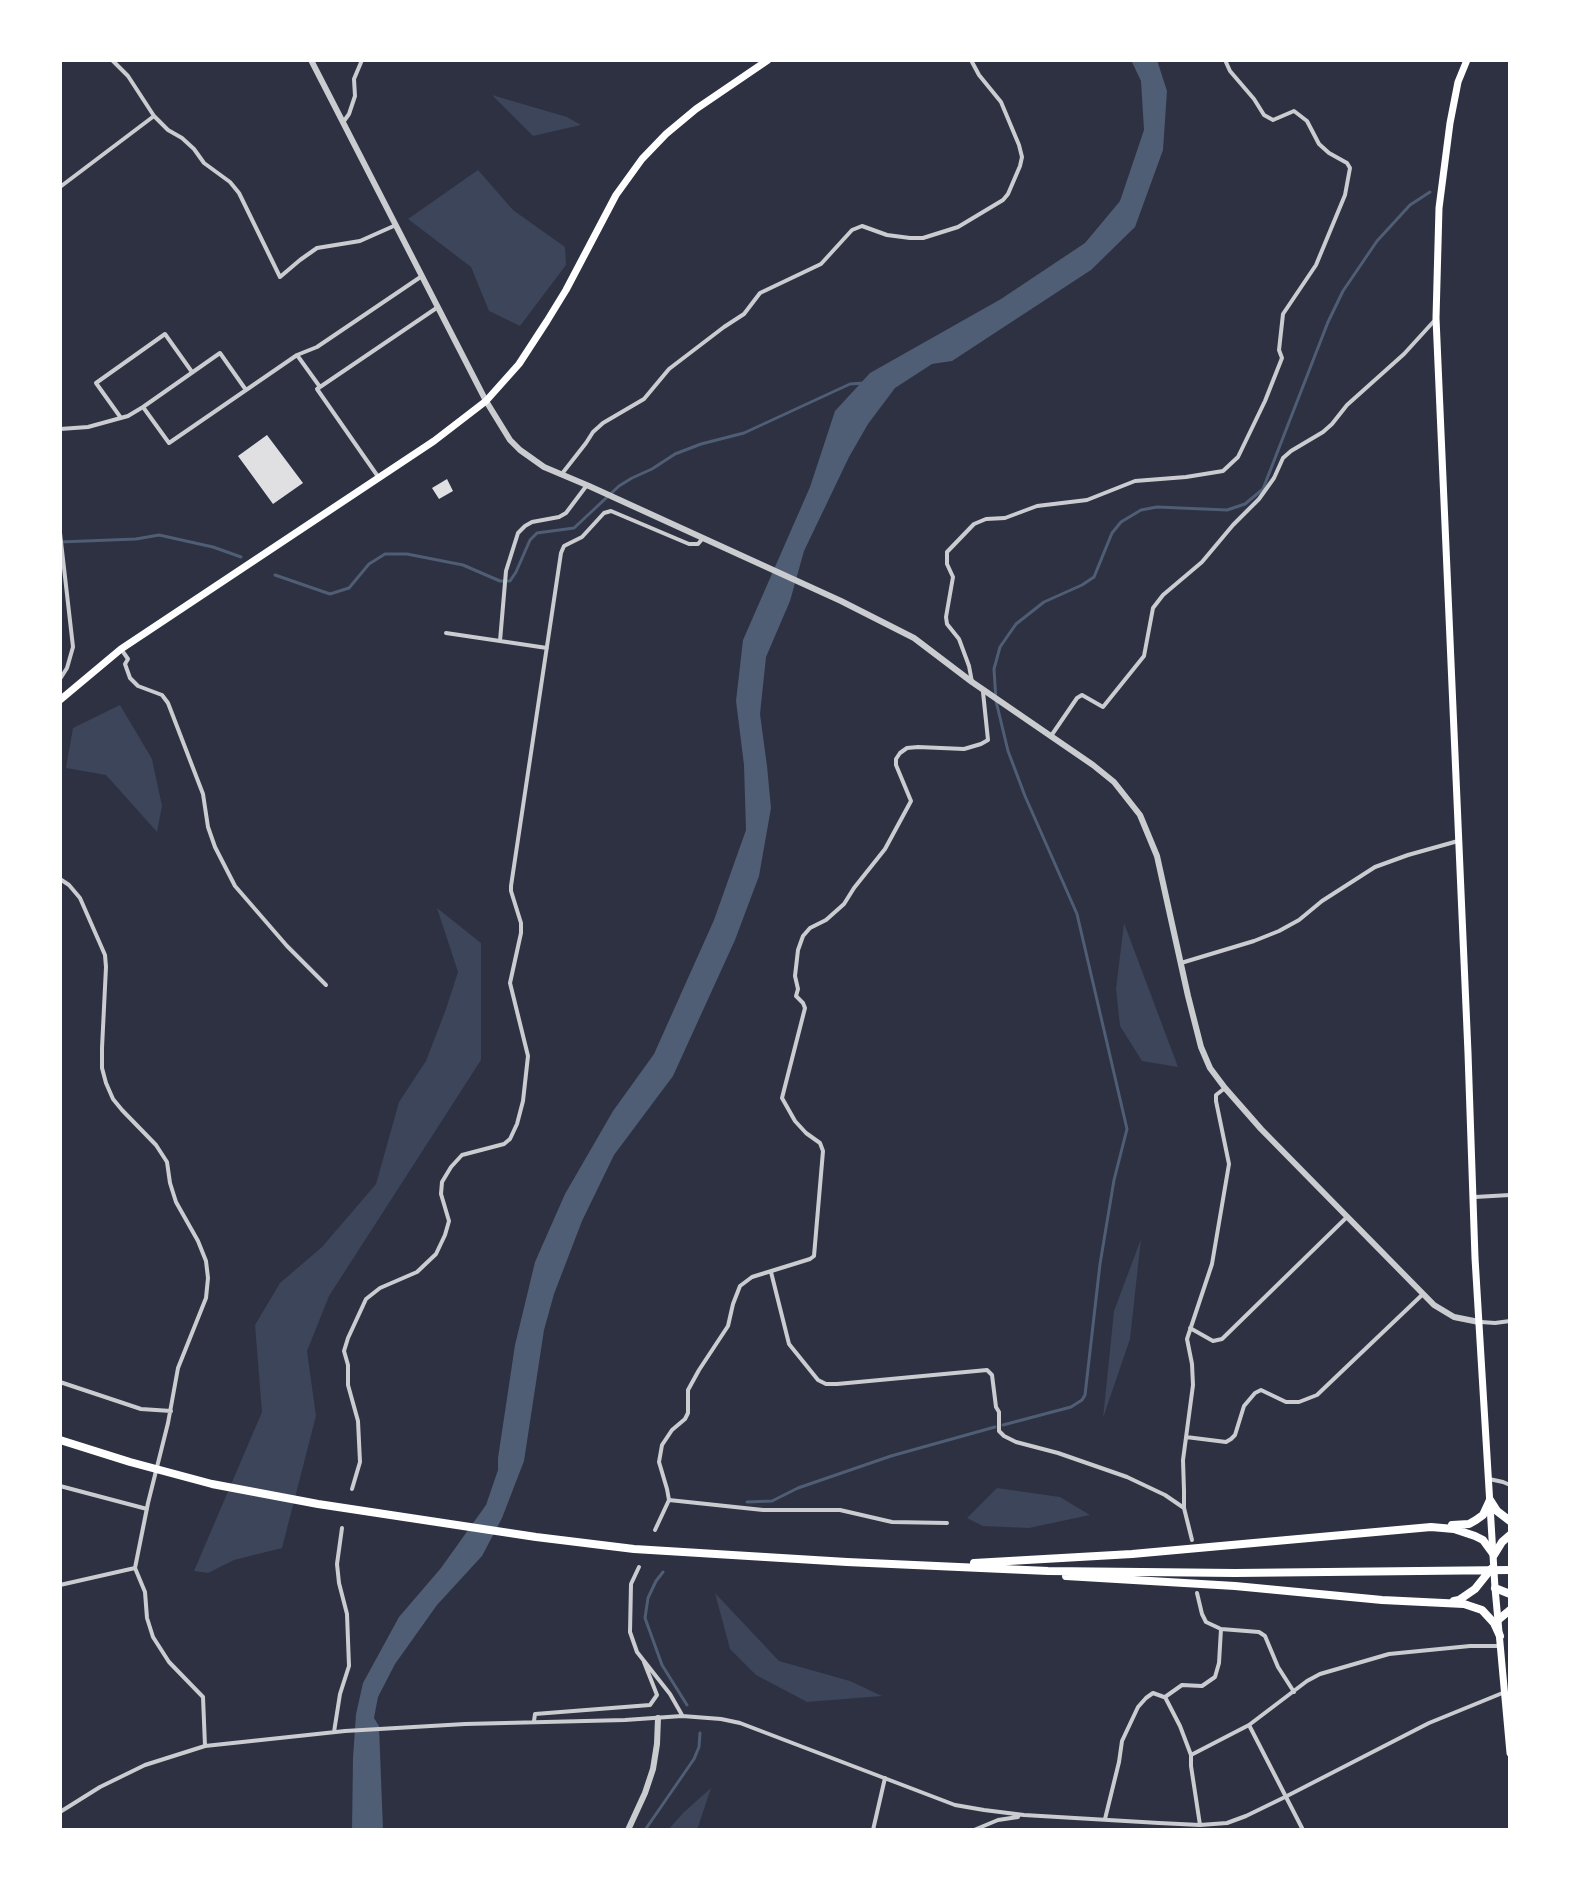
<!DOCTYPE html>
<style>
body{margin:0}
#map{position:relative;width:1570px;height:1890px;overflow:hidden;background:#2d3142;font-family:Literata,serif}
canvas{display:block}
.frame{position:absolute;inset:0;border:62px solid #fff;pointer-events:none}
</style>
<div id="map">
<canvas width="1570" height="1890"></canvas>
<div class="frame"></div>
</div>
<script>
const ctx = document.querySelector('canvas').getContext('2d');
ctx.lineJoin = 'round';
function fillPath(path, color) { ctx.fillStyle = color; ctx.fill(path, 'evenodd'); }
const poly = rows => new Path2D(rows.map(r => 'M' + r).join(''));
function trace(path, color, width, dash) { ctx.strokeStyle = color; ctx.lineWidth = width; ctx.lineCap = dash ? 'butt' : 'round'; ctx.setLineDash(dash || []); ctx.stroke(path); }
const green = poly([
 [492,95,567,117,581,125,533,136],
 [478,170,513,210,565,247,566,265,520,326,489,311,471,267,408,219],
 [120,705,152,759,162,806,157,832,106,775,66,768,73,728],
 [437,908,481,943,481,1060,329,1296,307,1351,316,1416,282,1548,234,1560,208,1573,194,1571,262,1412,255,1325,280,1283,322,1247,376,1184,399,1102,426,1061,446,1009,458,972],
 [1124,923,1178,1067,1142,1061,1120,1026,1116,989],
 [1141,1239,1130,1339,1103,1418,1114,1311],
 [997,1488,1060,1497,1090,1515,1029,1528,983,1526,967,1518],
 [715,1593,779,1661,850,1681,882,1696,807,1702,756,1675,730,1649],
 [711,1788,697,1830,668,1830,683,1813]
]);
const water = poly([
 [1131,60,1157,60,1167,91,1163,150,1135,227,1091,270,952,361,932,364,895,388,868,424,849,457,804,551,790,601,766,657,760,714,767,766,771,808,759,876,735,940,673,1076,614,1155,582,1221,554,1294,544,1330,524,1461,502,1518,482,1556,437,1605,395,1664,378,1697,374,1718,379,1726,383,1830,352,1830,353,1758,356,1714,363,1683,399,1617,441,1568,486,1505,498,1470,498,1458,515,1345,535,1262,565,1194,613,1111,654,1054,714,920,746,830,744,765,736,701,743,640,810,487,835,411,870,373,1001,299,1085,243,1120,201,1144,130,1141,81]
]);
const stream = poly([
 [60,542,136,539,159,535,213,547,241,557],
 [275,575,330,594,349,588,369,564,385,554,407,554,463,565,500,581,510,581,516,572,530,540,537,533,574,528,619,486,632,478,652,469,675,454,701,444,744,433,850,384,864,383],
 [1003,1425,1071,1407,1082,1400,1085,1395,1100,1264,1114,1180,1127,1129,1077,914,1025,796,1008,751,996,701,994,669,1000,647,1016,624,1044,602,1082,585,1094,577,1112,533,1121,522,1141,510,1157,507,1227,510,1245,504,1263,489,1328,322,1343,291,1377,241,1410,205,1430,192],
 [747,1502,772,1501,798,1488,891,1456,995,1427],
 [663,1572,656,1581,648,1598,645,1618,662,1665,687,1705],
 [645,1830,694,1759,699,1747,700,1733]
]);
const building = poly([
 [267,435,303,483,273,504,238,456],
 [447,479,453,491,439,499,432,488]
]);
const minor = poly([
 [112,60,128,76,154,116,168,130,182,138,194,149,204,163,230,182,239,193,280,277,300,260,317,248,360,241,396,225],
 [344,121,349,114,355,96,354,79,362,60],
 [60,187,154,116],
 [297,355,317,347,422,276],
 [320,387,317,389,379,478],
 [143,407,220,353,246,390],
 [121,418,96,383,165,334,192,372],
 [60,429,88,427,128,416,143,407,169,443,297,355,320,387,438,307],
 [561,475,586,443,593,432,603,423,644,399,669,369,724,327,744,314,760,293,821,264,852,230,862,226,887,235,910,238,923,238,958,227,1003,200,1008,194,1020,166,1022,157,1019,145,1001,102,979,75,971,60],
 [60,533,73,647,67,668,60,679],
 [446,633,500,641],
 [547,648,500,641,506,571,518,533,525,526,532,522,559,517,566,513,587,485],
 [121,649,128,659,125,664,130,678,138,686,162,695,168,703,203,794,208,827,215,847,235,886,287,946,326,985],
 [972,682,969,666,959,639,947,624,946,617,953,577,947,564,947,552,974,524,986,519,1005,518,1037,506,1087,500,1135,481,1186,477,1223,471,1238,457,1265,401,1282,358,1279,350,1283,314,1316,265,1345,195,1350,168,1347,163,1329,153,1319,144,1307,121,1294,111,1273,120,1264,115,1254,99,1230,71,1225,60],
 [1051,736,1077,698,1082,695,1103,707,1144,656,1153,608,1163,595,1202,562,1233,525,1259,499,1274,478,1283,458,1291,451,1323,432,1332,424,1347,405,1404,354,1435,320],
 [60,879,69,885,80,898,105,955,106,967,102,1048,102,1068,106,1083,113,1099,122,1110,156,1145,167,1162,170,1183,176,1202,198,1241,206,1261,208,1278,206,1298,178,1368,168,1423,148,1503,135,1568,145,1592,147,1618,153,1637,169,1662,203,1697,205,1746],
 [1181,963,1254,941,1279,931,1299,920,1322,901,1375,867,1408,855,1458,841],
 [1475,1197,1510,1195],
 [771,1272,789,1344,818,1380,826,1384,837,1384,987,1370,992,1375,996,1407,999,1412,999,1431,1004,1436,1016,1442,1058,1453,1127,1477,1165,1495,1184,1508],
 [1481,1322,1495,1323,1510,1321],
 [1190,1328,1213,1341,1222,1339,1347,1217],
 [60,1382,141,1409,171,1411],
 [1186,1437,1226,1442,1231,1439,1235,1435,1244,1406,1255,1393,1261,1390,1286,1402,1299,1402,1317,1395,1423,1294],
 [1489,1479,1503,1482,1510,1485],
 [60,1486,147,1509],
 [352,1489,360,1462,358,1421,348,1385,348,1365,344,1351,348,1338,366,1299,380,1288,417,1272,436,1254,445,1235,449,1221,441,1194,442,1182,451,1167,462,1155,504,1144,510,1139,517,1124,523,1101,528,1056,510,983,521,933,521,923,511,891,511,886,561,553,564,546,582,537,604,513,611,511,689,544,698,544,703,538],
 [669,1500,763,1510,840,1510,892,1522,947,1523],
 [655,1530,669,1500,667,1489,659,1462,662,1445,672,1430,685,1419,688,1413,688,1390,699,1370,728,1326,733,1304,740,1286,752,1277,810,1259,814,1256,823,1151,820,1143,806,1133,795,1121,782,1098,805,1008,803,1003,796,996,798,989,795,976,798,950,803,936,810,928,826,920,844,904,854,888,885,849,911,801,896,765,896,759,900,753,907,748,918,747,964,749,981,744,988,740,983,692],
 [1192,1540,1184,1508,1184,1491,1183,1460,1193,1385,1192,1364,1187,1339,1212,1264,1229,1164,1216,1101,1216,1095,1225,1088],
 [639,1567,631,1584,630,1632,637,1652,670,1694,682,1715],
 [60,1585,135,1568],
 [1197,1593,1202,1614,1206,1622,1221,1629,1259,1632,1265,1636,1278,1667,1294,1692],
 [534,1721,535,1714,650,1705,657,1695,644,1662],
 [1249,1725,1303,1830],
 [334,1732,340,1694,349,1666,347,1614,339,1583,337,1564,342,1528],
 [1191,1755,1180,1726,1165,1697,1182,1685,1202,1686,1215,1677,1219,1663,1221,1629],
 [60,1812,100,1787,145,1765,205,1746,345,1731,465,1724,625,1720,682,1716,721,1719,740,1723,955,1805,984,1810,1024,1815,1159,1823,1200,1825,1227,1823,1246,1816,1285,1797,1429,1723,1505,1692],
 [1105,1819,1119,1762,1122,1741,1138,1707,1146,1698,1153,1693,1164,1697],
 [1200,1825,1191,1766,1191,1755,1249,1725,1307,1681,1320,1674,1389,1654,1470,1646,1499,1646],
 [873,1830,885,1778],
 [974,1830,998,1820,1018,1817]
]);
const tertiary = poly([
 [311,60,486,401,510,440,520,450,544,467,589,486,841,601,914,638,972,682,1093,765,1114,782,1140,815,1157,856,1188,996,1201,1047,1210,1068,1225,1088,1261,1129,1434,1305,1454,1317,1479,1322],
 [628,1830,645,1793,653,1769,657,1744,658,1718]
]);
const trunk = poly([
 [1467,60,1458,82,1450,123,1439,208,1436,318,1468,1053,1475,1258,1495,1588,1510,1753],
 [60,700,121,649,434,441,486,401,519,364,547,321,566,290,616,195,642,159,666,134,696,109,768,60]
]);
const motorway = poly([
 [60,1440,130,1462,212,1484,318,1504,536,1537,634,1549,847,1562,1048,1571,1235,1573,1510,1570],
 [1490,1500,1497,1511,1510,1521],
 [1452,1525,1469,1524,1476,1520,1483,1515,1490,1500],
 [974,1563,1132,1554,1431,1527,1454,1529,1475,1536,1483,1540,1494,1555,1502,1542,1510,1535],
 [1066,1576,1235,1586,1382,1600,1464,1604,1482,1610,1494,1623,1500,1636],
 [1495,1588,1510,1594],
 [1454,1601,1459,1600,1475,1589,1491,1569],
 [1498,1620,1510,1610]
]);
fillPath(green, '#3c4559');
fillPath(water, '#4f5d75');
trace(stream, '#4f5d75', 3);
fillPath(building, '#e0e0e3');
trace(minor, '#caccd0', 4);
trace(tertiary, '#caccd0', 6);
trace(trunk, '#fff', 7);
trace(motorway, '#fff', 8);
</script>
